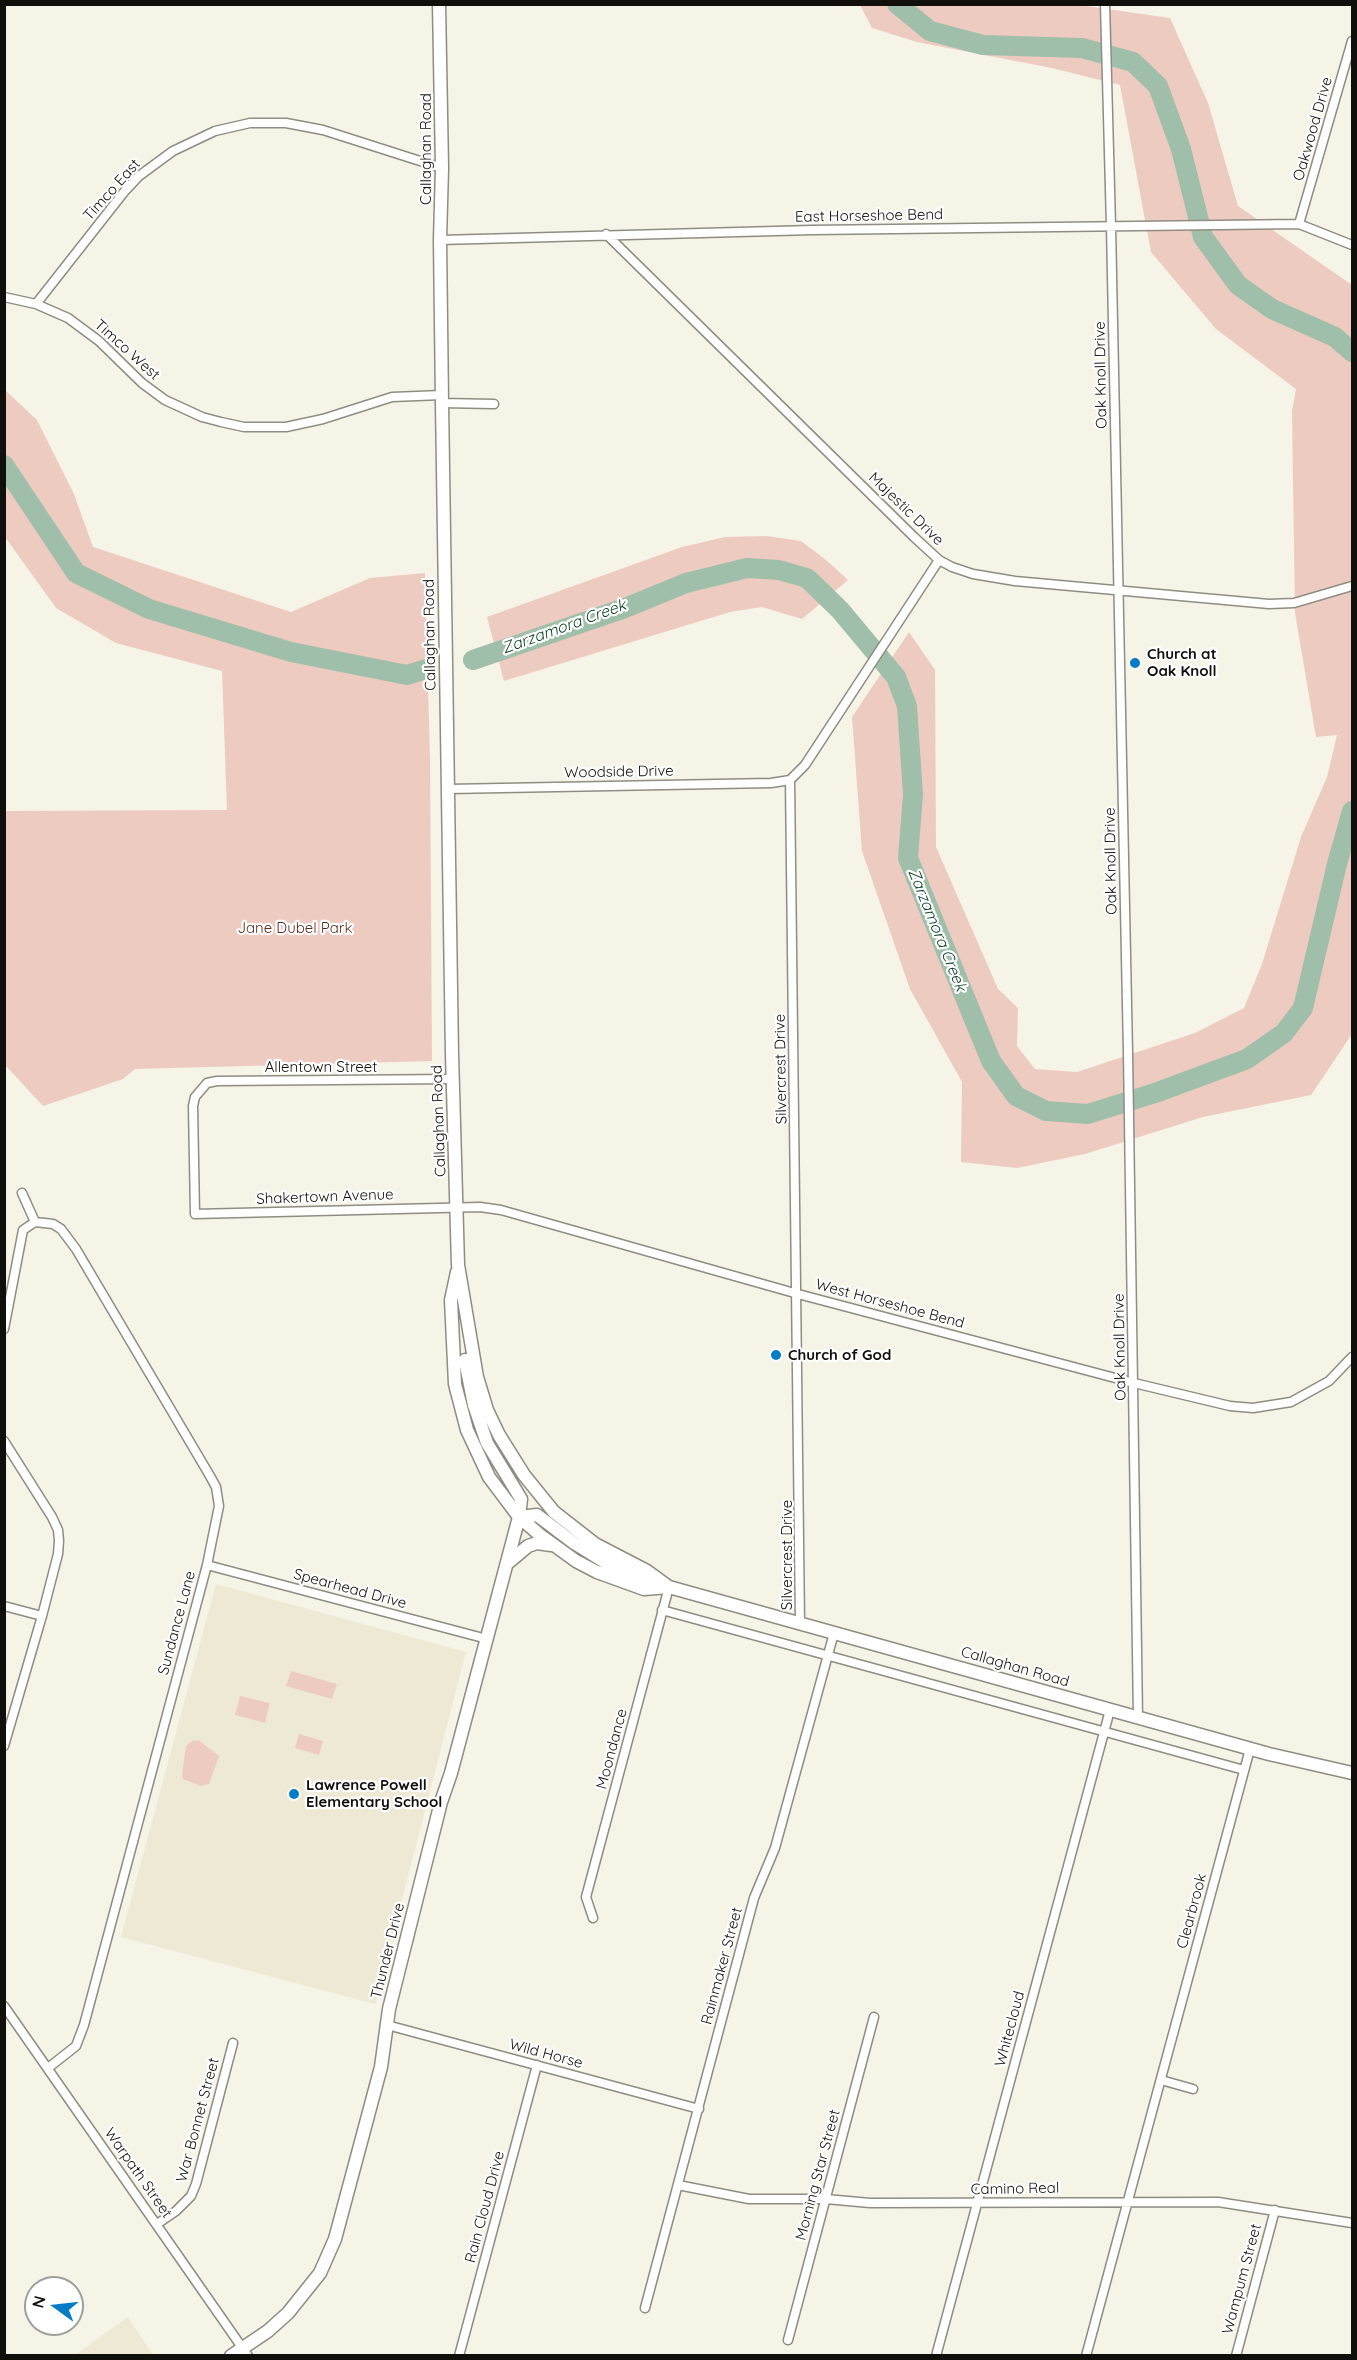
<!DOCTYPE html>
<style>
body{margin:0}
#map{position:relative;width:1357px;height:2360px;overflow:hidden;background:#f6f3e7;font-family:Quicksand,sans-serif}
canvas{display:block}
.frame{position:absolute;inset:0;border:6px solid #100f0b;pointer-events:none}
.north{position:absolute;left:24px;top:2276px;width:60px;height:60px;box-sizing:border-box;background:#fff;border:2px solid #9f9f9d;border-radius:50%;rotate:285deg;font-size:16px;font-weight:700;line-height:24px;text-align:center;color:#100f0b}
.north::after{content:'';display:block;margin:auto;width:21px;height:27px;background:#047cc6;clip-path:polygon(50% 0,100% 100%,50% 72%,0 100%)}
</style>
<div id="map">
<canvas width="1357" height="2360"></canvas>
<div class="frame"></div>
<div class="north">N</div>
</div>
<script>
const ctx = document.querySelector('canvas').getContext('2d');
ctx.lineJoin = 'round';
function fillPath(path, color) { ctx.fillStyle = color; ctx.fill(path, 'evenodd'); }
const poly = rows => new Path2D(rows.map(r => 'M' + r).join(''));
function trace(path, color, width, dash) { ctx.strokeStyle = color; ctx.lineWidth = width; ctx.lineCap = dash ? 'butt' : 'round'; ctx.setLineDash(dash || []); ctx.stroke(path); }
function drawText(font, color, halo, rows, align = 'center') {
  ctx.font = font + ' Quicksand,sans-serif'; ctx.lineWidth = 4.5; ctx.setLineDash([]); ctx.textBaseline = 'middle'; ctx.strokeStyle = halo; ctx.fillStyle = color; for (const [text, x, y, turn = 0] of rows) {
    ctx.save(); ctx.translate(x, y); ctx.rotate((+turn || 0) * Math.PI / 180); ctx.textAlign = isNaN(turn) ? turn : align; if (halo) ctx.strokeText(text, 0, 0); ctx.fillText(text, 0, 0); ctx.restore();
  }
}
const built = poly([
 [216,1584,466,1652,375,2004,121,1937],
 [128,2317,153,2355,75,2355]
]);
const green = poly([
 [1072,4,1170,18,1208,103,1238,206,1352,285,1352,1034,1311,1095,1203,1117,1085,1154,1017,1168,961,1162,962,1082,910,989,862,851,852,717,909,632,935,670,936,847,998,989,1018,1008,1017,1046,1035,1069,1077,1072,1195,1033,1244,1008,1262,964,1301,837,1327,777,1337,735,1316,737,1295,613,1292,411,1296,389,1216,329,1151,252,1120,85,1052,68,917,42,872,28,860,5],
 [5,390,37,420,74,494,93,547,291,612,370,578,425,573,430,759,432,1061,135,1069,123,1079,43,1106,5,1065,5,811,227,810,222,671,116,643,56,608,5,537],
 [766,536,801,541,826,560,848,580,802,619,762,607,730,612,504,681,487,617,682,547,725,537],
 [291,1671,337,1684,332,1699,286,1686],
 [240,1696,270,1703,265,1723,235,1715],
 [299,1734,323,1741,319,1755,295,1748],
 [198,1740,219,1756,209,1784,201,1786,183,1779,182,1774,186,1746,192,1741]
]);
const river = poly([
 [897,4,930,31,983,45,1082,48,1133,62,1158,86,1181,149,1203,237,1238,285,1272,309,1335,337,1352,352],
 [4,465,76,573,149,609,291,652,407,675,426,669],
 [473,660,625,608,686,583,747,568,779,570,807,578,840,610,896,677,907,706,913,795,908,858,991,1061,1016,1096,1046,1111,1088,1114,1155,1093,1247,1059,1284,1033,1303,1008,1337,864,1352,811]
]);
const street = poly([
 [1105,4,1111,226,1128,1053,1138,1718],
 [1299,224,1352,41],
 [606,234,914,537,939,560,952,567,973,574,1015,581,1269,604,1294,603,1352,586],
 [440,240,813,230,1299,224,1352,245],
 [4,297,36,304,68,318,99,341,142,383,165,400,202,417,221,422,244,427,286,427,323,419,392,397,442,395],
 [36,304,124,192,139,176,173,151,215,131,250,123,286,123,323,130,442,168],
 [442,403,494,404],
 [448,789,771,783,790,780],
 [453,1079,217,1081,207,1083,195,1097,193,1106,195,1214,480,1207,501,1210,798,1294,1134,1383,1230,1406,1253,1408,1291,1402,1329,1381,1352,1357],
 [22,1193,35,1222],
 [4,1329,23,1230,35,1222,53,1224,61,1229,76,1249,210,1476,216,1487,219,1506,207,1565,84,2025,76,2046,48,2068],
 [4,1441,52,1517,58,1530,59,1541,58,1554,42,1616,4,1746],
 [207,1565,487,1639],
 [4,1606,42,1616],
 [662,1610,1244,1770],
 [800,1625,790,780,805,765,939,560],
 [593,1918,586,1897,669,1587],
 [4,2006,248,2356],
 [387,2025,699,2109],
 [1161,2080,1193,2089],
 [678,2185,749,2199,826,2199,870,2203,1218,2202,1352,2223],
 [157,2224,176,2211,191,2196,196,2184,233,2043],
 [645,2308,754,1898,775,1848,834,1633],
 [788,2340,874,2017],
 [459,2356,537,2065],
 [936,2356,1110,1710],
 [1086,2356,1250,1749],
 [1236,2356,1275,2210]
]);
const secondary = poly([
 [439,4,442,168,440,240,442,403,452,1054,458,1265,477,1377,487,1410,499,1435,524,1475,554,1512,595,1544,647,1571,669,1587,1269,1754,1352,1773],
 [457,1272,451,1300,455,1384,467,1430,489,1477,519,1517,540,1535,576,1561,597,1572,644,1589,669,1587],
 [519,1517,537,1515,574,1543,608,1564,645,1580,658,1580],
 [509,1562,528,1546,537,1543,551,1545],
 [231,2356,268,2331,288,2313,320,2273,335,2239,381,2067,389,2009,441,1802,451,1773,519,1517,521,1499,487,1443,474,1405,465,1360]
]);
const markers = [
 [1135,663,6,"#047cc6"],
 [776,1355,6,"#047cc6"],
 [294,1794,6,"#047cc6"]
];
const streetNames = [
 ["Oakwood Drive",1313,129,-74],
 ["Callaghan Road",426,149,-90],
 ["Timco East",112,190,-48],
 ["East Horseshoe Bend",869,216,-1],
 ["Timco West",127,350,42],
 ["Oak Knoll Drive",1101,375,-91],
 ["Majestic Drive",906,509,44],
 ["Callaghan Road",430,635,-91],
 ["Woodside Drive",619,772,-1],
 ["Oak Knoll Drive",1111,861,-91],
 ["Allentown Street",321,1067],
 ["Silvercrest Drive",781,1069,-91],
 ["Callaghan Road",439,1121,-92],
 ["Shakertown Avenue",325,1197,-2],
 ["West Horseshoe Bend",890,1304,15],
 ["Oak Knoll Drive",1120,1347,-91],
 ["Silvercrest Drive",787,1555,-90],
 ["Spearhead Drive",350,1589,15],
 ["Sundance Lane",177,1623,-75],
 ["Callaghan Road",1015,1667,16],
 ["Moondance",612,1749,-75],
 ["Clearbrook",1192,1911,-75],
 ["Thunder Drive",388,1951,-76],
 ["Rainmaker Street",722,1966,-75],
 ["Whitecloud",1010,2029,-75],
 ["Wild Horse",546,2054,15],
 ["War Bonnet Street",198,2120,-75],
 ["Warpath Street",138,2173,55],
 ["Morning Star Street",818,2175,-75],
 ["Camino Real",1015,2189,-1],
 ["Rain Cloud Drive",485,2207,-75],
 ["Wampum Street",1242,2279,-75]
];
const poiNames = [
 ["Church at",1147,654],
 ["Oak Knoll",1147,671],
 ["Church of God",788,1355],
 ["Lawrence Powell",306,1785],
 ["Elementary School",306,1802]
];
const parkNames = [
 ["Jane Dubel Park",295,928]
];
const waterNames = [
 ["Zarzamora Creek",564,627,-20],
 ["Zarzamora Creek",937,930,68]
];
fillPath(built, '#eee9d5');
fillPath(green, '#edcbc1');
trace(river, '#a0bfaa', 20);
trace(street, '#8f8d81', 11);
trace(secondary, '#8f8d81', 15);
trace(street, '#fff', 8);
trace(secondary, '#fff', 12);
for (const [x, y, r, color] of markers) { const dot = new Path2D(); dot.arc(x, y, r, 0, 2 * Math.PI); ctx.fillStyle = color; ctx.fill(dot); trace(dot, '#fff', 2); }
drawText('15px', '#100f0b', '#fff', streetNames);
drawText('bold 15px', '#100f0b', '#fff', poiNames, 'left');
drawText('15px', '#5c2b1e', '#fff', parkNames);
drawText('italic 16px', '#0d4428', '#fff', waterNames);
</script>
